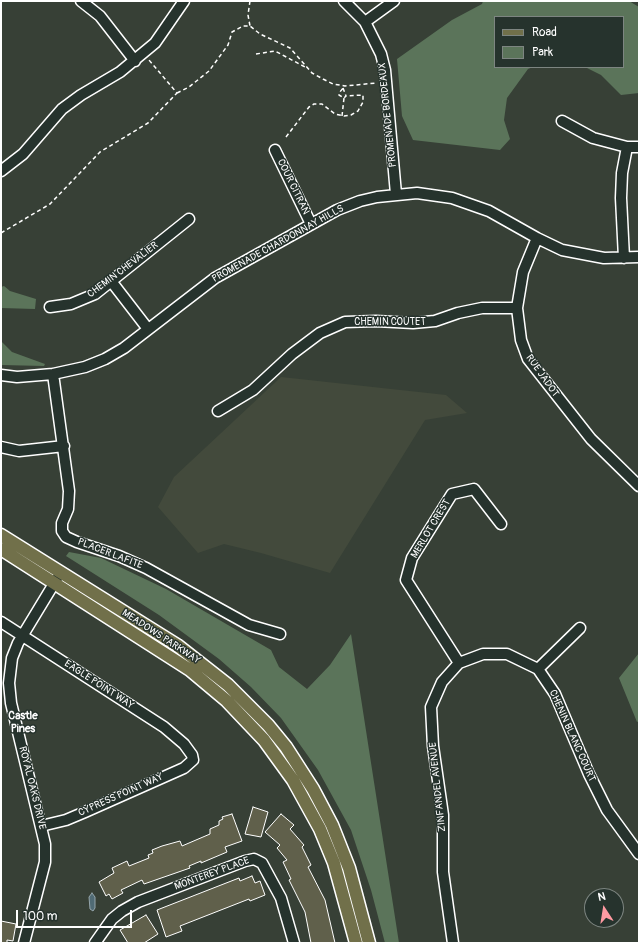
<!DOCTYPE html>
<style>
body{margin:0}
#map{position:relative;width:640px;height:944px;overflow:hidden;background:#374036;font-family:Pangolin,sans-serif}
canvas{display:block}
.frame{position:absolute;inset:0;border:2px solid #fff;pointer-events:none}
.legend{position:absolute;left:494px;top:16px;width:130px;height:52px;box-sizing:border-box;background:#26332d;border:1px solid #7d8581;margin:0;padding:5px 7px;list-style:none;font-size:12px;color:#fff}
.legend li{display:flex;align-items:center;gap:8px;height:20px}
.legend b{width:20px;border:1px solid #7d8581}
.north{position:absolute;left:584px;top:888px;width:40px;height:40px;box-sizing:border-box;background:#26332d;border:1px solid #7d8581;border-radius:50%;rotate:348deg;font-size:11px;font-weight:700;line-height:16px;text-align:center;color:#fff}
.north::after{content:'';display:block;margin:auto;width:14px;height:18px;background:#ff9aa2;clip-path:polygon(50% 0,100% 100%,50% 72%,0 100%)}
.scale{position:absolute;left:16px;top:910px;width:116px;height:18px;box-sizing:border-box;border:2px solid #fff;border-top:0;padding-left:5px;font-size:12px;line-height:14px;white-space:nowrap;color:#fff;-webkit-text-stroke:3px #26332d;paint-order:stroke}
</style>
<div id="map">
<canvas width="640" height="944"></canvas>
<div class="frame"></div>
<ul class="legend">
<li><b style="height:5px;background:#71704a"></b>Road</li>
<li><b style="height:11px;background:#5b745a"></b>Park</li>
</ul>
<div class="north">N</div>
<div class="scale">100 m</div>
</div>
<script>
const ctx = document.querySelector('canvas').getContext('2d');
ctx.lineJoin = 'round';
function fillPath(path, color) { ctx.fillStyle = color; ctx.fill(path, 'evenodd'); }
const poly = rows => new Path2D(rows.map(r => 'M' + r).join(''));
function trace(path, color, width, dash) { ctx.strokeStyle = color; ctx.lineWidth = width; ctx.lineCap = dash ? 'butt' : 'round'; ctx.setLineDash(dash || []); ctx.stroke(path); }
function drawText(font, color, halo, rows, align = 'center') {
  ctx.font = font + ' Pangolin,sans-serif'; ctx.lineWidth = 3; ctx.setLineDash([]); ctx.textBaseline = 'middle'; ctx.strokeStyle = halo; ctx.fillStyle = color; for (const [text, x, y, turn = 0] of rows) {
    ctx.save(); ctx.translate(x, y); ctx.rotate((+turn || 0) * Math.PI / 180); ctx.textAlign = isNaN(turn) ? turn : align; if (halo) ctx.strokeText(text, 0, 0); ctx.fillText(text, 0, 0); ctx.restore();
  }
}
const built = poly([
 [281,377,446,395,467,413,425,420,330,573,261,553,224,544,198,553,158,507,174,477]
]);
const green = poly([
 [483,1,629,1,639,7,639,93,621,95,601,75,585,67,623,67,623,17,495,17,495,67,533,67,528,69,507,98,504,120,510,139,500,150,413,140,402,116,397,59,452,20,482,4],
 [4,286,10,291,36,299,35,309,1,308,1,287],
 [1,341,12,352,45,364,44,366,1,365],
 [69,552,101,558,166,589,271,650,279,667,307,689,330,665,351,634,399,943,385,943,371,890,351,830,318,770,281,718,251,687,219,659,159,615,66,556],
 [639,653,639,721,637,722,619,678]
]);
const water = poly([
 [92,893,95,897,95,908,93,911,90,909,89,897,92,893]
]);
const building = poly([
 [253,807,268,812,261,837,245,834,253,807],
 [232,814,242,841,225,847,227,852,201,863,201,861,189,866,190,868,144,884,142,880,121,890,123,893,112,899,109,894,106,896,99,882,114,873,112,868,127,861,129,866,149,858,148,855,153,853,152,850,162,846,180,841,182,846,210,834,210,829,219,825,219,821,223,819,222,817,232,814],
 [281,814,294,825,290,829,304,845,302,847,311,865,308,867,325,900,335,943,311,943,305,912,289,880,291,879,283,862,287,860,277,848,280,845,265,832,281,814],
 [252,876,255,883,260,881,265,895,250,901,249,899,180,926,182,931,166,937,157,910,239,878,240,881,252,876],
 [146,915,158,934,144,943,128,943,120,930,146,915],
 [1,921,16,924,13,941,7,940,7,943,1,943,1,921]
]);
const path = poly([
 [250,1,248,15,250,26],
 [256,54,275,51,305,67],
 [343,88,346,96,344,98,339,95,339,93,345,86],
 [177,93,189,87,209,71,228,45,232,32,243,26,250,26,260,34,290,48,312,73,323,79,333,84,345,86,376,83],
 [342,116,344,98],
 [286,137,309,107,314,104,322,104,335,114,344,116,351,115,358,111,363,102,363,95,346,96],
 [1,233,50,204,100,152,148,123,177,93,149,60]
]);
const minor = poly([
 [81,1,100,16,135,61],
 [344,1,365,22,381,54,385,70,396,194],
 [365,22,394,1],
 [562,121,593,138,627,147,639,147],
 [275,150,311,224],
 [1,171,23,154,62,109,81,95,120,72,155,43,184,1],
 [537,238,523,272,517,308,521,340,528,359,591,439,639,486],
 [624,258,621,198,622,173,627,147],
 [111,281,148,329],
 [50,307,71,304,95,294,189,219],
 [53,374,69,491,68,509,62,523,62,531,66,537,77,542,119,556,146,568,249,625,280,634],
 [1,375,17,377,53,374,85,367,105,359,124,348,215,278,337,210,360,201,377,197,417,193,452,198,489,211,537,238,562,250,604,258,639,257],
 [218,411,253,390,292,354,320,333,345,322,376,321,413,323,435,321,458,313,482,308,517,308],
 [1,447,19,451,64,446],
 [1,622,164,727,184,744,192,755,193,760,184,768,85,812,66,820,41,826],
 [459,663,406,580,412,558,452,494,474,489,501,524],
 [538,669,580,628],
 [24,943,45,862,45,844,11,703,9,683,12,658,18,643,58,577],
 [95,943,112,919,122,911,138,902,245,861,254,859,262,863,281,898,294,943],
 [453,943,443,872,443,815,433,746,431,707,442,682,459,663,483,654,507,654,538,669,555,694,589,774,607,810,639,854]
]);
const major = poly([
 [1,535,177,645,228,685,268,725,286,747,313,789,332,825,349,868,369,943],
 [1,549,190,670,227,701,264,740,293,780,320,829,334,863,356,943]
]);
const streetNames = [
 ["PROMENADE BORDEAUX",388,115,-96],
 ["COUR CITRAN",293,187,64],
 ["PROMENADE CHARDONNAY HILLS",278,244,-29],
 ["CHEMIN CHEVALIER",123,270,-37],
 ["CHEMIN COUTET",390,322],
 ["RUE JADOT",542,376,55],
 ["MERLOT CREST",431,529,-59],
 ["PLACER LAFITE",110,554,21],
 ["MEADOWS PARKWAY",161,637,33],
 ["EAGLE POINT WAY",99,685,33],
 ["CHENIN BLANC COURT",572,736,66],
 ["ZINFANDEL AVENUE",438,787,-96],
 ["ROYAL OAKS DRIVE",32,788,76],
 ["CYPRESS POINT WAY",121,795,-24],
 ["MONTEREY PLACE",212,874,-20]
];
const neighbourhoodNames = [
 ["Castle",23,716],
 ["Pines",23,729]
];
fillPath(built, '#434a3c');
fillPath(green, '#5b745a');
fillPath(water, '#506b75');
trace(water, '#96a6ac', 1);
fillPath(building, '#60604b');
trace(building, '#fff', 1);
trace(minor, '#fff', 13);
trace(major, '#fff', 15);
trace(path, '#fff', 1.5, [4, 3]);
trace(minor, '#26332d', 10);
trace(major, '#71704a', 12);
drawText('10px', '#fff', '#26332d', streetNames);
drawText('bold 11px', '#fff', '#26332d', neighbourhoodNames);
</script>
